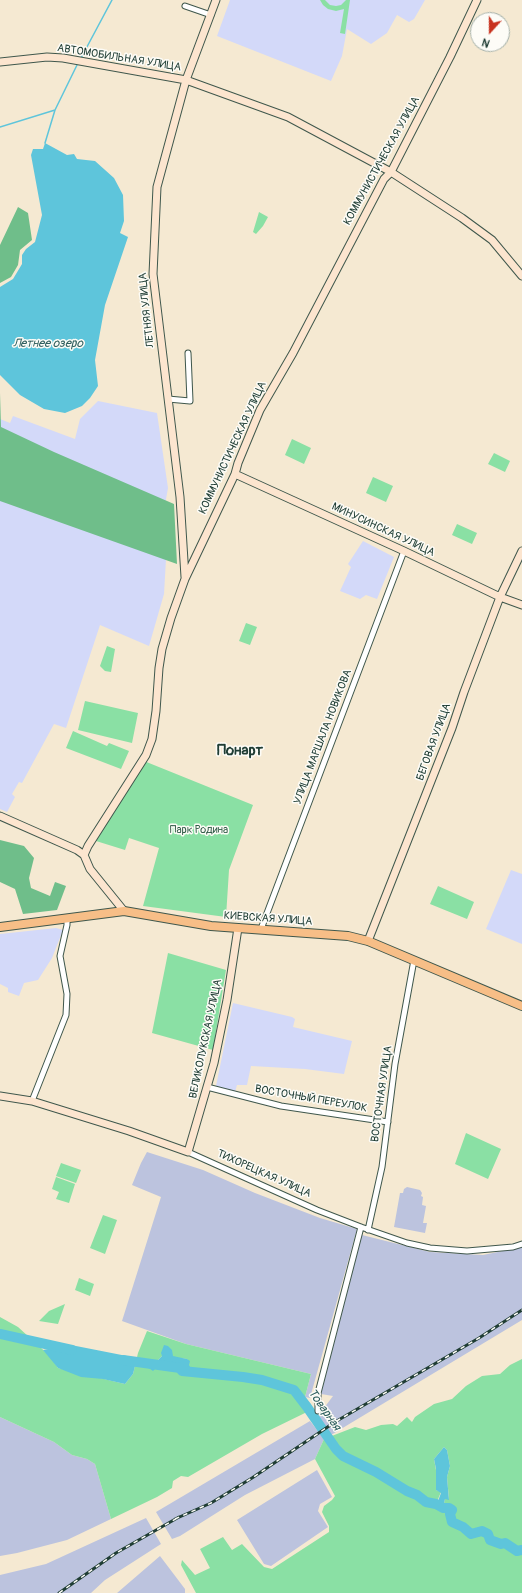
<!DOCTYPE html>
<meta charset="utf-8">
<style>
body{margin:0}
#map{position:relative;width:522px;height:1593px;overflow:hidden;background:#f5e9d2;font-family:Pangolin,sans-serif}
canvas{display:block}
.north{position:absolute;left:470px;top:12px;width:40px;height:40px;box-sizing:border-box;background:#fdfcf7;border:1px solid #a4b0a9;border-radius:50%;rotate:201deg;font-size:11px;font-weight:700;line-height:16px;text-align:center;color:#1f3d34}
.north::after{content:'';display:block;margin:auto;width:14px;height:18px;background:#c8321e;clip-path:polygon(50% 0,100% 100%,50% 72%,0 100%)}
</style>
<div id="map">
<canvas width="522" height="1593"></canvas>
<div class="north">N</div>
</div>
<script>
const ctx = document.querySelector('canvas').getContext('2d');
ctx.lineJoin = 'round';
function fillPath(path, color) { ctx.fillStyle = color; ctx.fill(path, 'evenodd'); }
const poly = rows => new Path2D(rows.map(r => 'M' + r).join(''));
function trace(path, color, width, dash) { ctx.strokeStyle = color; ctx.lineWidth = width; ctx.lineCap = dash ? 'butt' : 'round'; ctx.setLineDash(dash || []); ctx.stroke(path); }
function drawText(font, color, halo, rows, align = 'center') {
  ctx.font = font + ' Pangolin,sans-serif'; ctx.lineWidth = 3; ctx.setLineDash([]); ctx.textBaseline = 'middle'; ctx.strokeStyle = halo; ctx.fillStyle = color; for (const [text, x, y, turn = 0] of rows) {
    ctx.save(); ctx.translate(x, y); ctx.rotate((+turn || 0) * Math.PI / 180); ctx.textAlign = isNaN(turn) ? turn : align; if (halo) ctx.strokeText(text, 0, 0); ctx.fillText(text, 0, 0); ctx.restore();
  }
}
const built = poly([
 [230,0,425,0,414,19,409,22,397,15,387,33,371,44,347,29,342,56,331,81,217,36],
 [98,401,157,413,168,488,165,505,169,507,164,594,149,646,100,625,66,728,54,724,22,783,19,782,12,794,15,797,7,812,0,809,0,419,10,423,13,416,75,439,80,419],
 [363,541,394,557,377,599,366,595,360,599,340,591,351,567,348,564],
 [511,870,522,874,522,944,486,929],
 [56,928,63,930,52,958,38,980,24,983,19,996,8,992,8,988,0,984,0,934],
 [233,1003,292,1017,295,1019,293,1027,352,1041,344,1074,305,1069,251,1066,247,1085,237,1085,235,1092,216,1086]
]);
const industrial = poly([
 [147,1152,203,1170,255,1193,320,1218,357,1229,310,1398,305,1397,311,1374,186,1344,122,1321,161,1197,132,1185,141,1163],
 [407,1187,420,1190,422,1193,421,1196,423,1197,422,1205,426,1206,423,1223,427,1223,425,1233,394,1227,400,1193,403,1193,404,1189],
 [362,1235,430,1252,483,1255,522,1247,522,1320,331,1435,318,1416,333,1396,321,1394],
 [0,1417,54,1442,72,1455,87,1459,95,1464,111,1519,67,1540,17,1553,0,1556],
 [310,1421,324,1439,315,1459,245,1495,180,1536,172,1539,156,1512],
 [317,1470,332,1497,320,1504,318,1511,328,1527,271,1566,264,1564,237,1520],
 [146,1518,161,1544,105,1580,91,1593,0,1593,0,1575,46,1564],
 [160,1556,185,1589,185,1593,117,1593]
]);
const green = poly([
 [320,0,325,0,330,5,336,6,341,5,346,0,350,0,345,34,340,33,344,9,336,11,328,9,323,5],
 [259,212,268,217,263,226,256,234,253,232],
 [292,439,311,448,304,464,285,455],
 [494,453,510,461,505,472,488,464],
 [373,477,393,486,386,502,366,493],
 [457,524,477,533,472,544,452,535],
 [246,623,257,627,250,645,239,641],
 [107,646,115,649,111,672,105,671,100,666],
 [85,701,138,713,132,743,78,730],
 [73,731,107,746,109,743,129,751,121,769,66,748],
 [144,761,253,805,229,870,226,917,143,906,159,848,129,838,125,850,96,841],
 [438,886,474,902,467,919,430,904],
 [168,953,226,970,213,1050,152,1033],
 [466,1133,501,1149,488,1179,455,1164],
 [61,1163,81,1170,76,1183,56,1176],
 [56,1177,75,1184,69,1203,56,1199,59,1192,52,1189],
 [103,1215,117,1220,105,1254,90,1248],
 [79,1278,94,1284,90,1296,75,1290],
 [65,1304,58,1324,39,1321,49,1311],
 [0,1317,18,1327,51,1357,58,1368,125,1384,133,1374,138,1353,147,1331,186,1344,311,1374,305,1397,307,1412,262,1434,188,1477,181,1476,173,1481,172,1488,157,1497,111,1519,95,1464,87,1459,72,1455,54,1442,0,1417],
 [162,1356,187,1359,189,1365,182,1371,171,1370,166,1368,156,1368,144,1361,152,1364,157,1361],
 [522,1359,522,1593,196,1593,181,1565,182,1560,195,1575,210,1568,200,1549,223,1537,232,1550,242,1544,264,1567,272,1569,329,1532,329,1526,322,1512,324,1506,332,1500,335,1496,315,1459,324,1439,355,1427,366,1430,381,1425,393,1424,397,1426,407,1417,412,1422,415,1417,434,1404,452,1399,466,1386,482,1376,500,1374,510,1365],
 [444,1447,447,1450,450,1466,447,1477,449,1499,445,1499,443,1508,436,1504,441,1492,436,1490,436,1470,434,1459]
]);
const forest = poly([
 [18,207,28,213,32,240,20,250,18,265,11,277,0,283,0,245],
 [0,393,1,427,54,452,174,504,177,564,0,501],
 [0,840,24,846,34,858,29,878,31,888,50,896,55,882,66,886,57,910,23,914,15,889,0,882]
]);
const water = poly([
 [45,143,67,155,74,154,77,159,95,161,114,178,123,195,124,221,120,233,128,237,105,305,95,360,98,386,90,398,82,406,65,413,44,409,20,395,0,375,0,287,13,279,22,264,22,255,26,249,35,242,42,215,31,155,33,149,43,149],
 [71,1345,137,1358,133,1374,125,1384,103,1379,81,1377,58,1368,43,1350],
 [164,1345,168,1346,172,1350,173,1356,187,1359,190,1361,189,1365,191,1369,182,1371,177,1370,171,1370,166,1368,156,1368,153,1371,143,1364,144,1361,152,1364,157,1361,162,1356,161,1353],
 [444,1447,447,1450,450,1466,447,1477,449,1500,445,1499,443,1508,440,1510,435,1509,441,1493,436,1490,436,1469,434,1459]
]);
const stream = poly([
 [81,58,112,0],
 [0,127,55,110],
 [45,143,55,110,78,63]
]);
const river = poly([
 [0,1334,72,1350],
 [123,1360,180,1368,182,1371,243,1377,262,1380,294,1390,307,1407,336,1449,343,1456,376,1472,407,1491,417,1495,426,1502,436,1504,443,1508,449,1508,452,1510,450,1514,452,1522,463,1527,471,1534,482,1531,488,1534,490,1540,501,1544,505,1543,517,1551,522,1550]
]);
const street = poly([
 [185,6,211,15],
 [168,399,190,401,188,353],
 [261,929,404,551],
 [207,1087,281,1106,388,1122],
 [32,1101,66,1015,67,994,60,956,67,925,67,919],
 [188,1152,317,1210,361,1227,407,1243,430,1248,467,1251,513,1247,522,1244],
 [368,1230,382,1167,395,1064,414,960],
 [318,1411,318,1393,361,1227]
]);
const secondary = poly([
 [0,62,47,57,63,58,186,80,288,117,391,172,462,218,492,240,522,276],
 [235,474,404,551,500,597,522,605],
 [185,577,180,497,153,274,157,187,186,80,216,0],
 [0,816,77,850,84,855,90,869,124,911],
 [84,855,88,846,146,755,152,739,156,711,159,668,162,649,171,618,185,579,235,474,238,463,260,410,293,353,384,179,391,172,450,57,477,0],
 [368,941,452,728,464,692,500,597,522,551],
 [0,1096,32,1101,129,1131,188,1152,214,1063,227,1000,238,928]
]);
const primary = poly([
 [0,927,124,911,211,926,348,936,368,941,522,1006]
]);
const rail = poly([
 [175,1519,211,1503,252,1478,335,1422,479,1338,522,1310],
 [59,1593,116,1553,179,1517]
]);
const streetNames = [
 ["АВТОМОБИЛЬНАЯ УЛИЦА",119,58,9],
 ["КОММУНИСТИЧЕСКАЯ УЛИЦА",382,161,-61],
 ["ЛЕТНЯЯ УЛИЦА",147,310,-96],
 ["КОММУНИСТИЧЕСКАЯ УЛИЦА",233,448,-65],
 ["МИНУСИНСКАЯ УЛИЦА",383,530,25],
 ["УЛИЦА МАРШАЛА НОВИКОВА",323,737,-69],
 ["БЕГОВАЯ УЛИЦА",434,742,-70],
 ["КИЕВСКАЯ УЛИЦА",268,919,4],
 ["ВЕЛИКОЛУКСКАЯ УЛИЦА",206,1039,-78],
 ["ВОСТОЧНАЯ УЛИЦА",382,1094,-82],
 ["ВОСТОЧНЫЙ ПЕРЕУЛОК",311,1099,10],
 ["ТИХОРЕЦКАЯ УЛИЦА",264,1174,24]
];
const parkNames = [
 ["Парк Родина",199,830]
];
const waterNames = [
 ["Летнее озеро",48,344],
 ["Товарная",324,1410,55]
];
const districtNames = [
 ["Понарт",240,751]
];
fillPath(built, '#d3d9f9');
fillPath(industrial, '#bcc3de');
fillPath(green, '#8ae0a4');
fillPath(forest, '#6fbe8a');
fillPath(water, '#5ec5db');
trace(stream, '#5ec5db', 1.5);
trace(river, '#5ec5db', 10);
trace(street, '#3f574c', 7);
trace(secondary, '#3f574c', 9);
trace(primary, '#3f574c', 10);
trace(street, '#fff', 5);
trace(secondary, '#fce5cf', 7);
trace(primary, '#f7be87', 8);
trace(rail, '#1f3d34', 3);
trace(rail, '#fdfcf7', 1.5, [4.5]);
drawText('11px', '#1f3d34', '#fdfcf7', streetNames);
drawText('11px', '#345e4a', '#fdfcf7', parkNames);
drawText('italic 12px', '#2f5f5e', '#fdfcf7', waterNames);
drawText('bold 15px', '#1f3d34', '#fdfcf7', districtNames);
</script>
